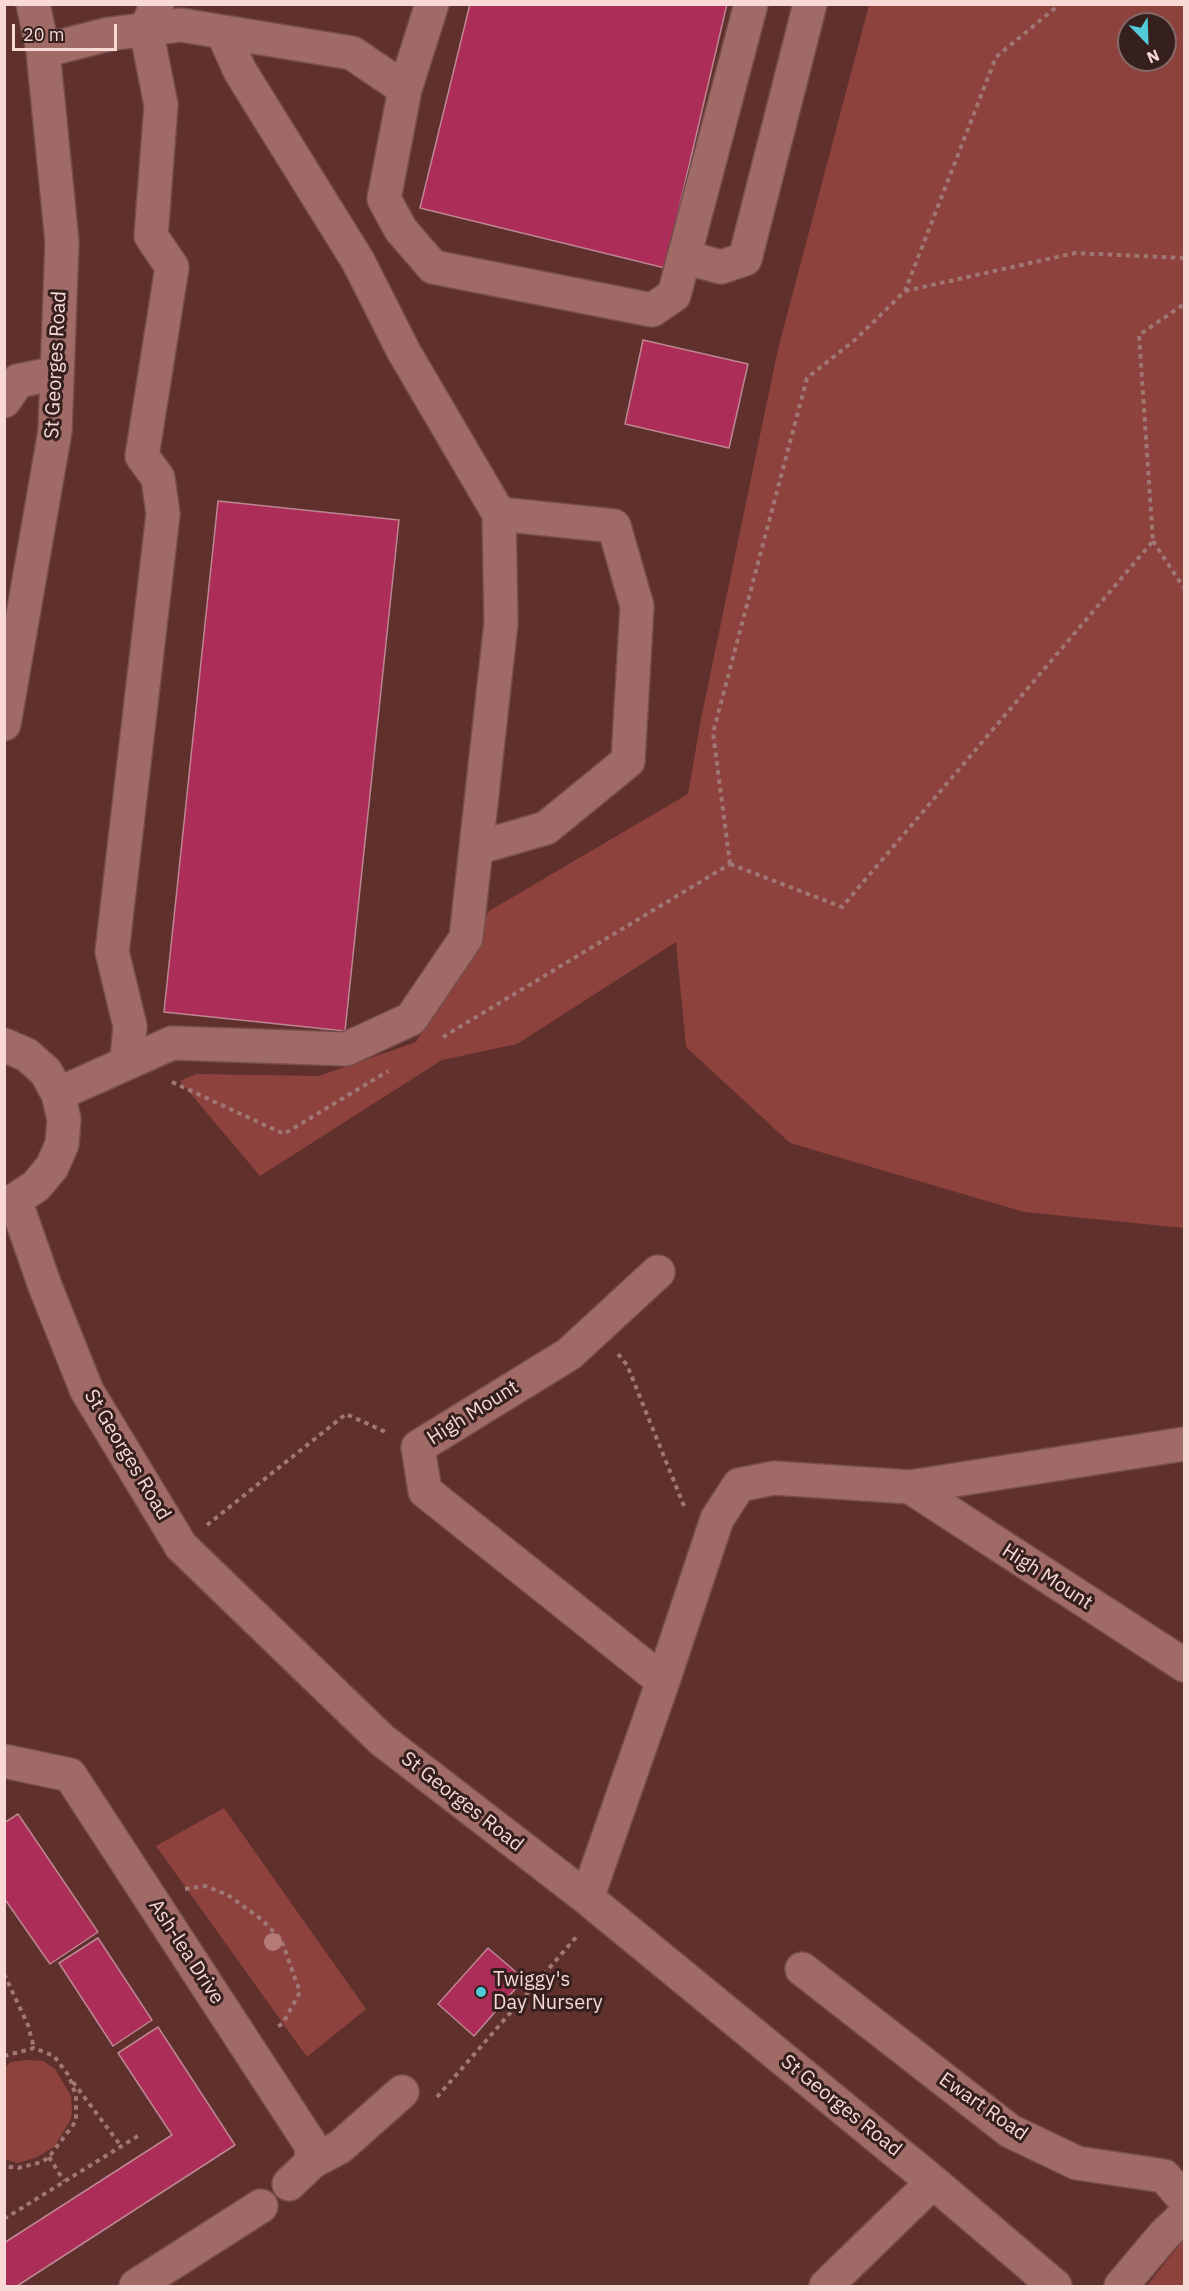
<!DOCTYPE html>
<style>
body{margin:0}
#map{position:relative;width:1189px;height:2291px;overflow:hidden;background:#60302d;font-family:"IBM Plex Sans",sans-serif}
canvas{display:block}
.frame{position:absolute;inset:0;border:6px solid #f8d9d6;pointer-events:none}
.north{position:absolute;left:1117px;top:12px;width:60px;height:60px;box-sizing:border-box;background:#36201e;border:2px solid #846a68;border-radius:50%;rotate:157deg;font-size:16px;font-weight:700;line-height:24px;text-align:center;color:#f8d9d6}
.north::after{content:'';display:block;margin:auto;width:21px;height:27px;background:#52cbd8;clip-path:polygon(50% 0,100% 100%,50% 72%,0 100%)}
.scale{position:absolute;left:12px;top:24px;width:105px;height:27px;box-sizing:border-box;border:3px solid #f8d9d6;border-top:0;padding-left:8px;font-size:18px;line-height:21px;white-space:nowrap;color:#f8d9d6;-webkit-text-stroke:4px #36201e;paint-order:stroke}
</style>
<div id="map">
<canvas width="1189" height="2291"></canvas>
<div class="frame"></div>
<div class="north">N</div>
<div class="scale">20 m</div>
</div>
<script>
const ctx = document.querySelector('canvas').getContext('2d');
ctx.lineJoin = 'round';
function fillPath(path, color) { ctx.fillStyle = color; ctx.fill(path, 'evenodd'); }
const poly = rows => new Path2D(rows.map(r => 'M' + r).join(''));
function trace(path, color, width, dash) { ctx.strokeStyle = color; ctx.lineWidth = width; ctx.lineCap = dash ? 'butt' : 'round'; ctx.setLineDash(dash || []); ctx.stroke(path); }
function drawText(font, color, halo, rows, align = 'center') {
  ctx.font = font + ' "IBM Plex Sans",sans-serif'; ctx.lineWidth = 6; ctx.setLineDash([]); ctx.textBaseline = 'middle'; ctx.strokeStyle = halo; ctx.fillStyle = color; for (const [text, x, y, turn = 0] of rows) {
    ctx.save(); ctx.translate(x, y); ctx.rotate((+turn || 0) * Math.PI / 180); ctx.textAlign = isNaN(turn) ? turn : align; if (halo) ctx.strokeText(text, 0, 0); ctx.fillText(text, 0, 0); ctx.restore();
  }
}
const green = poly([
 [869,5,1184,5,1184,1228,1024,1212,790,1143,686,1047,676,942,517,1044,442,1060,260,1176,180,1081,196,1074,319,1076,416,1042,489,911,688,794,701,719,778,349],
 [1129,24,1165,24,1165,60,1129,60],
 [224,1808,366,2009,307,2057,156,1846],
 [27,2060,43,2061,55,2069,71,2096,72,2110,71,2119,54,2147,35,2158,17,2163,5,2159,5,2067,11,2062],
 [1184,2239,1184,2286,1147,2286,1164,2264]
]);
const building = poly([
 [470,4,727,4,665,268,420,208,470,4],
 [643,340,748,364,729,448,625,424,643,340],
 [218,501,399,520,345,1031,164,1012,218,501],
 [18,1814,98,1932,50,1964,4,1898,4,1823,18,1814],
 [98,1938,152,2020,113,2046,59,1963,98,1938],
 [488,1948,524,1979,474,2036,438,2004,488,1948],
 [158,2027,235,2145,17,2286,4,2286,4,2243,172,2135,118,2053,158,2027]
]);
const path = poly([
 [905,291,1075,253,1184,258],
 [1153,541,1184,588],
 [730,864,713,733,807,378,856,339,905,291,996,57,1060,4],
 [730,864,842,907,1153,541,1139,335,1184,304],
 [443,1037,730,864],
 [172,1082,284,1134,388,1071],
 [618,1354,627,1365,684,1506],
 [207,1525,346,1414,388,1433],
 [185,1889,205,1886,228,1895,261,1919,281,1939,300,1992,283,2023,276,2028],
 [4,1974,28,2025,34,2048],
 [4,2056,34,2048,54,2056,69,2076,76,2096,76,2121,49,2157,42,2162,18,2168,4,2166],
 [73,2082,121,2146],
 [437,2097,578,1935],
 [49,2157,64,2181],
 [4,2219,141,2134]
]);
const minor = poly([
 [43,51,109,34,181,25,352,53,405,89,384,199,401,230,433,267,652,310,674,295,751,4],
 [405,89,432,4],
 [684,257,721,267,745,259,810,4],
 [4,401,18,381,57,373],
 [4,724,55,431,62,242,43,51,33,4],
 [477,848,546,828,628,761,637,606,614,526,499,514],
 [4,1045,27,1055,46,1072,58,1094,64,1119,62,1144,52,1167,36,1186,15,1200,4,1203],
 [127,1061,130,1026,112,952,163,514,158,478,142,456,172,267,151,236,161,105,146,29,157,4],
 [58,1094,172,1043,346,1049,411,1019,466,938,501,623,499,514,404,352,358,261,240,71,223,33],
 [15,1200,45,1286,87,1391,181,1546,382,1740,587,1898,933,2182,1055,2286],
 [910,1487,1184,1665],
 [663,1681,717,1519,739,1485,774,1478,910,1487,1184,1444],
 [4,1761,70,1775,311,2145,312,2162,289,2184],
 [587,1898,663,1681,425,1491,418,1447,569,1354,658,1272],
 [802,1969,1010,2131,1077,2163,1164,2176,1184,2199],
 [312,2162,340,2147,402,2092],
 [136,2286,261,2206],
 [826,2286,933,2182],
 [1121,2286,1164,2235,1184,2216]
]);
const trees = [
 [273,1942]
];
const markers = [
 [481,1992,6,"#52cbd8"]
];
const streetNames = [
 ["St Georges Road",56,365,-87],
 ["High Mount",473,1413,-32],
 ["St Georges Road",127,1455,59],
 ["High Mount",1047,1577,33],
 ["St Georges Road",462,1802,38],
 ["Ash-lea Drive",186,1952,57],
 ["St Georges Road",841,2106,39],
 ["Ewart Road",983,2107,35]
];
const poiNames = [
 ["Twiggy's",493,1980],
 ["Day Nursery",493,2003]
];
fillPath(green, '#8d423e');
fillPath(building, '#ab2d58');
trace(building, '#bd8692', 1.5);
trace(minor, '#764d4b', 36);
trace(path, '#a07774', 4, [4.5, 4.5]);
trace(minor, '#a06b66', 33);
ctx.fillStyle = '#b47a75';
for (const [x, y] of trees) { ctx.beginPath(); ctx.arc(x, y, 9, 0, 2 * Math.PI); ctx.fill(); }
for (const [x, y, r, color] of markers) { const dot = new Path2D(); dot.arc(x, y, r, 0, 2 * Math.PI); ctx.fillStyle = color; ctx.fill(dot); trace(dot, '#36201e', 2); }
drawText('20px', '#f8d9d6', '#36201e', streetNames);
drawText('20px', '#f8d9d6', '#36201e', poiNames, 'left');
</script>
